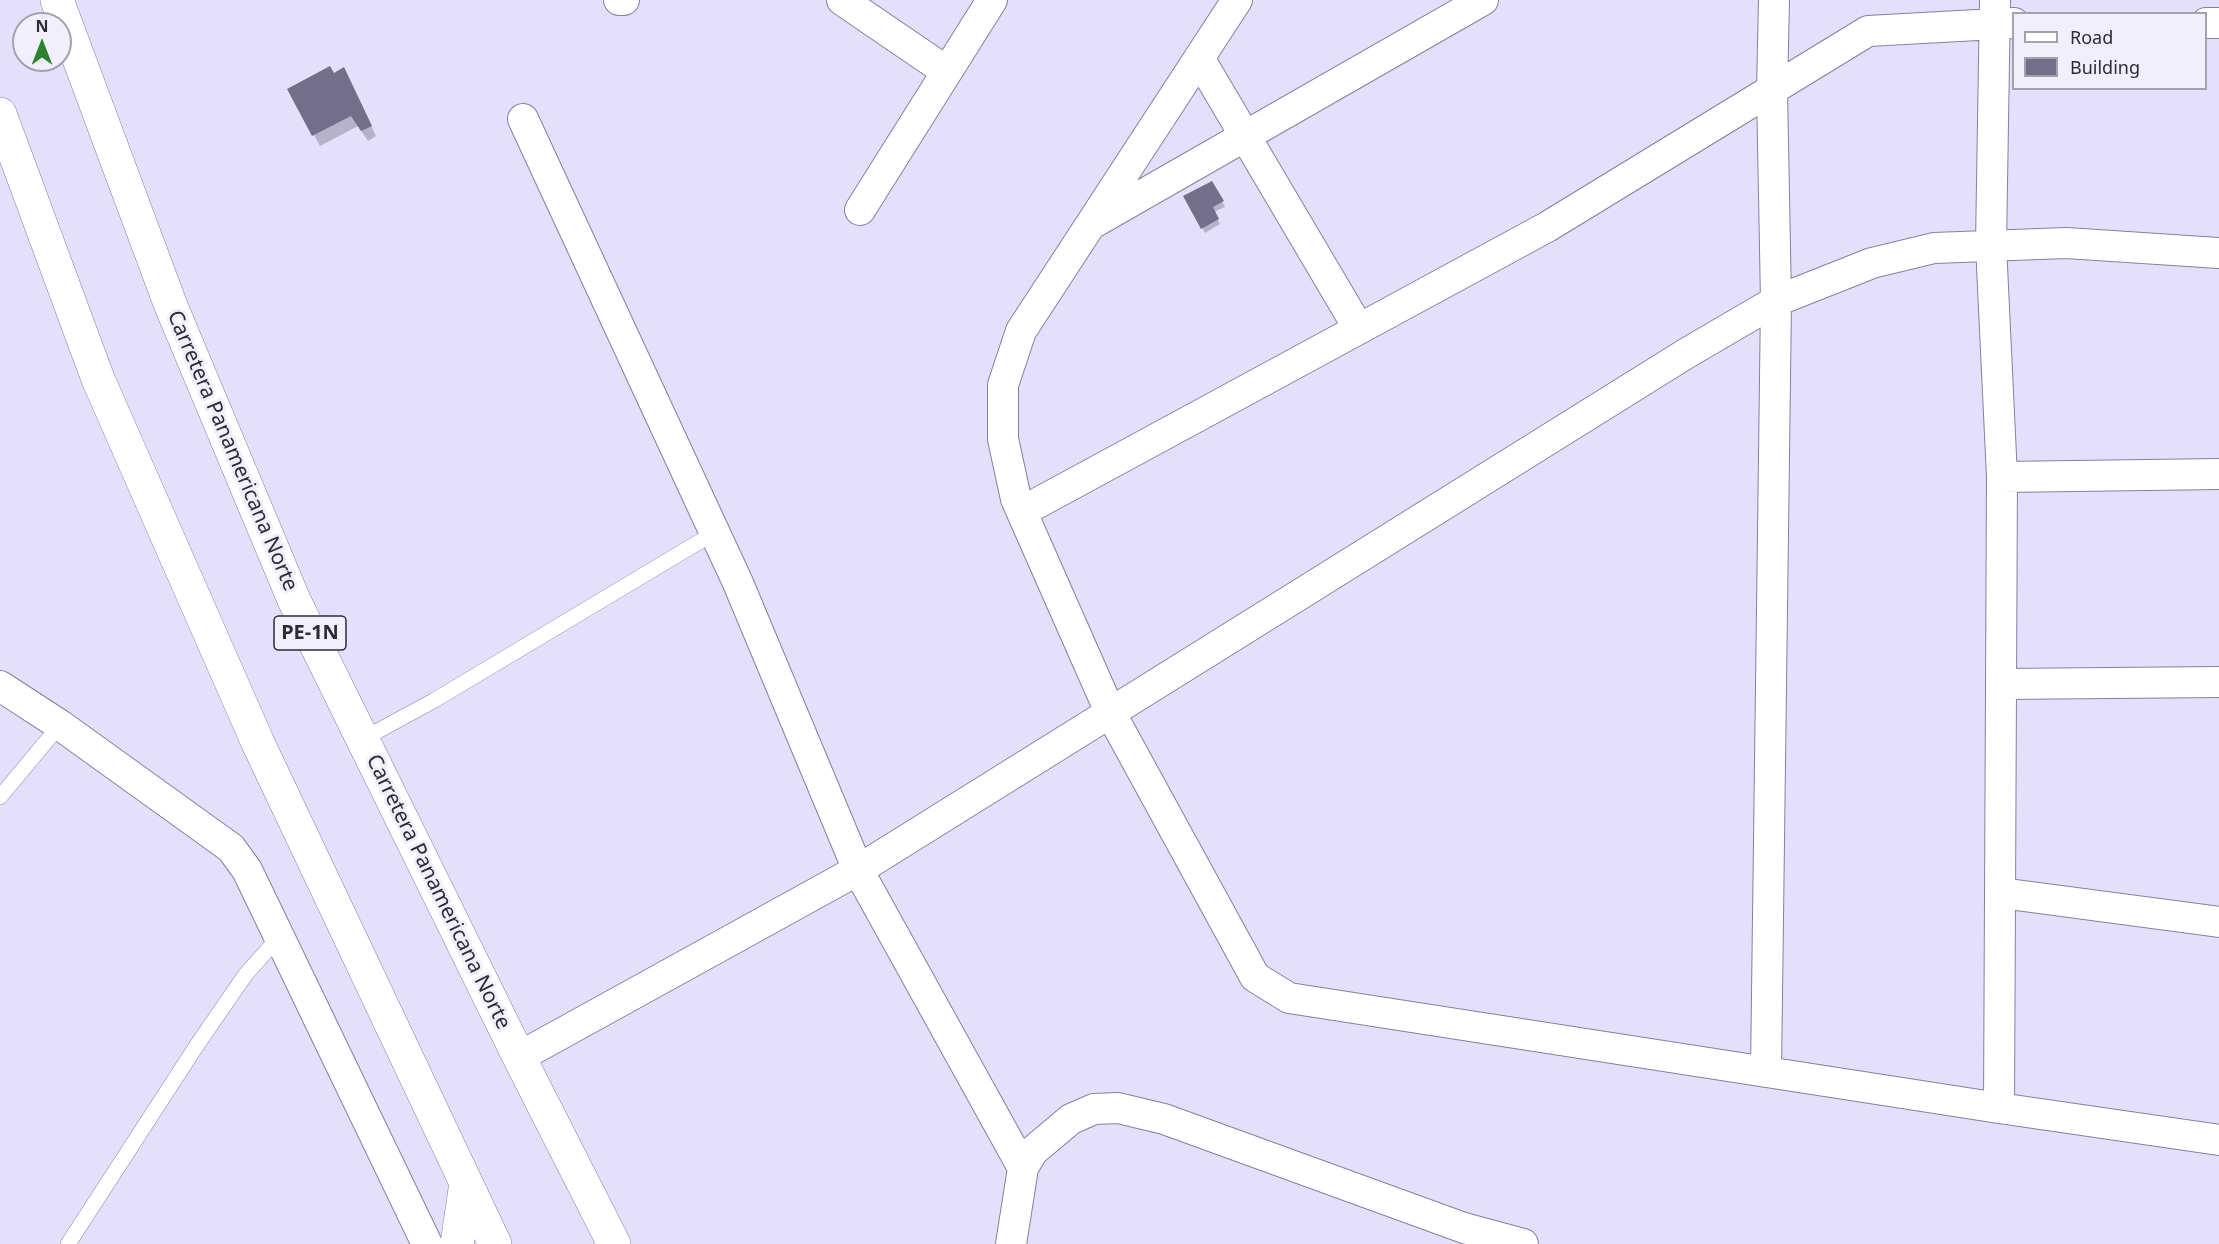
<!DOCTYPE html>
<style>
body{margin:0}
#map{position:relative;width:2219px;height:1244px;overflow:hidden;background:#e4dffd;font-family:"Noto Sans",sans-serif}
canvas{display:block}
.legend{position:absolute;left:2012px;top:12px;width:195px;height:78px;box-sizing:border-box;background:#f1effb;border:2px solid #a3a1ac;margin:0;padding:8px 10px;list-style:none;font-size:18px;color:#2d2b36}
.legend li{display:flex;align-items:center;gap:12px;height:30px}
.legend b{width:30px;border:2px solid #a3a1ac}
.north{position:absolute;left:12px;top:12px;width:60px;height:60px;box-sizing:border-box;background:#f1effb;border:2px solid #a3a1ac;border-radius:50%;rotate:0deg;font-size:16px;font-weight:700;line-height:24px;text-align:center;color:#2d2b36}
.north::after{content:'';display:block;margin:auto;width:21px;height:27px;background:#2d822f;clip-path:polygon(50% 0,100% 100%,50% 72%,0 100%)}
</style>
<div id="map">
<canvas width="2219" height="1244"></canvas>
<ul class="legend">
<li><b style="height:8px;background:#fff"></b>Road</li>
<li><b style="height:16px;background:#736e89"></b>Building</li>
</ul>
<div class="north">N</div>
</div>
<script>
const ctx = document.querySelector('canvas').getContext('2d');
ctx.lineJoin = 'round';
function fillPath(path, color) { ctx.fillStyle = color; ctx.fill(path, 'evenodd'); }
const poly = rows => new Path2D(rows.map(r => 'M' + r).join(''));
function trace(path, color, width, dash) { ctx.strokeStyle = color; ctx.lineWidth = width; ctx.lineCap = dash ? 'butt' : 'round'; ctx.setLineDash(dash || []); ctx.stroke(path); }
function drawText(font, color, halo, rows, align = 'center') {
  ctx.font = font + ' "Noto Sans",sans-serif'; ctx.lineWidth = 6; ctx.setLineDash([]); ctx.textBaseline = 'middle'; ctx.strokeStyle = halo; ctx.fillStyle = color; for (const [text, x, y, turn = 0] of rows) {
    ctx.save(); ctx.translate(x, y); ctx.rotate((+turn || 0) * Math.PI / 180); ctx.textAlign = isNaN(turn) ? turn : align; if (halo) ctx.strokeText(text, 0, 0); ctx.fillText(text, 0, 0); ctx.restore();
  }
}
const shadow = poly([
 [333,75,349,79,376,136,368,141,358,126,320,146,289,89],
 [1212,183,1225,207,1214,212,1220,224,1205,233,1185,197]
]);
const building = poly([
 [330,66,334,73,344,67,372,126,361,131,351,116,312,136,287,89],
 [1212,181,1224,201,1213,207,1219,219,1201,229,1183,196]
]);
const service = poly([
 [363,739,433,701,714,533],
 [0,797,60,725],
 [68,1244,197,1045,246,974,280,936]
]);
const minor = poly([
 [619,0,624,0],
 [842,0,946,71],
 [1237,0,1021,331,1003,385,1003,439,1016,499,1110,712,1255,977,1289,998,1999,1108,2219,1140],
 [1995,0,1991,245,2002,477,1999,1108],
 [2206,23,2219,23],
 [1199,58,1359,329],
 [523,119,738,583,858,870,1023,1168],
 [860,210,992,0],
 [1095,222,1483,0],
 [2002,477,2219,474],
 [1023,511,1547,227,1868,31,2014,23],
 [2002,684,2219,682],
 [0,686,60,725,231,848,247,870,427,1244],
 [2001,893,2219,922],
 [519,1057,858,870,1687,353,1776,301,1872,263,1934,248,2066,243,2219,253],
 [1766,1072,1776,301,1772,90,1774,0],
 [1011,1244,1023,1168,1033,1151,1071,1119,1094,1109,1118,1108,1164,1119,1464,1228,1523,1244]
]);
const motorway = poly([
 [57,0,171,306,294,600,519,1057,614,1244],
 [0,114,98,379,258,743,495,1244],
 [457,1244,466,1183]
]);
const shields = [
 [310,633,72]
];
const shieldNames = [
 ["PE-1N",310,633]
];
const streetNames = [
 ["Carretera Panamericana Norte",232,451,67],
 ["Carretera Panamericana Norte",438,892,64]
];
fillPath(shadow, '#0003');
fillPath(building, '#736e89');
trace(service, '#85809b', 16);
trace(minor, '#85809b', 32);
trace(motorway, '#85809b', 34);
trace(service, '#fff', 15);
trace(minor, '#fff', 30);
trace(motorway, '#fff', 33);
for (const [x, y, w] of shields) { const box = new Path2D(); box.roundRect(x - w / 2, y - 17, w, 34, 4.5); ctx.fillStyle = '#f1effb'; ctx.fill(box); trace(box, '#2d2b36', 1.5); }
drawText('bold 20px', '#2d2b36', null, shieldNames);
drawText('21px', '#2d2b36', '#f1effb', streetNames);
</script>
